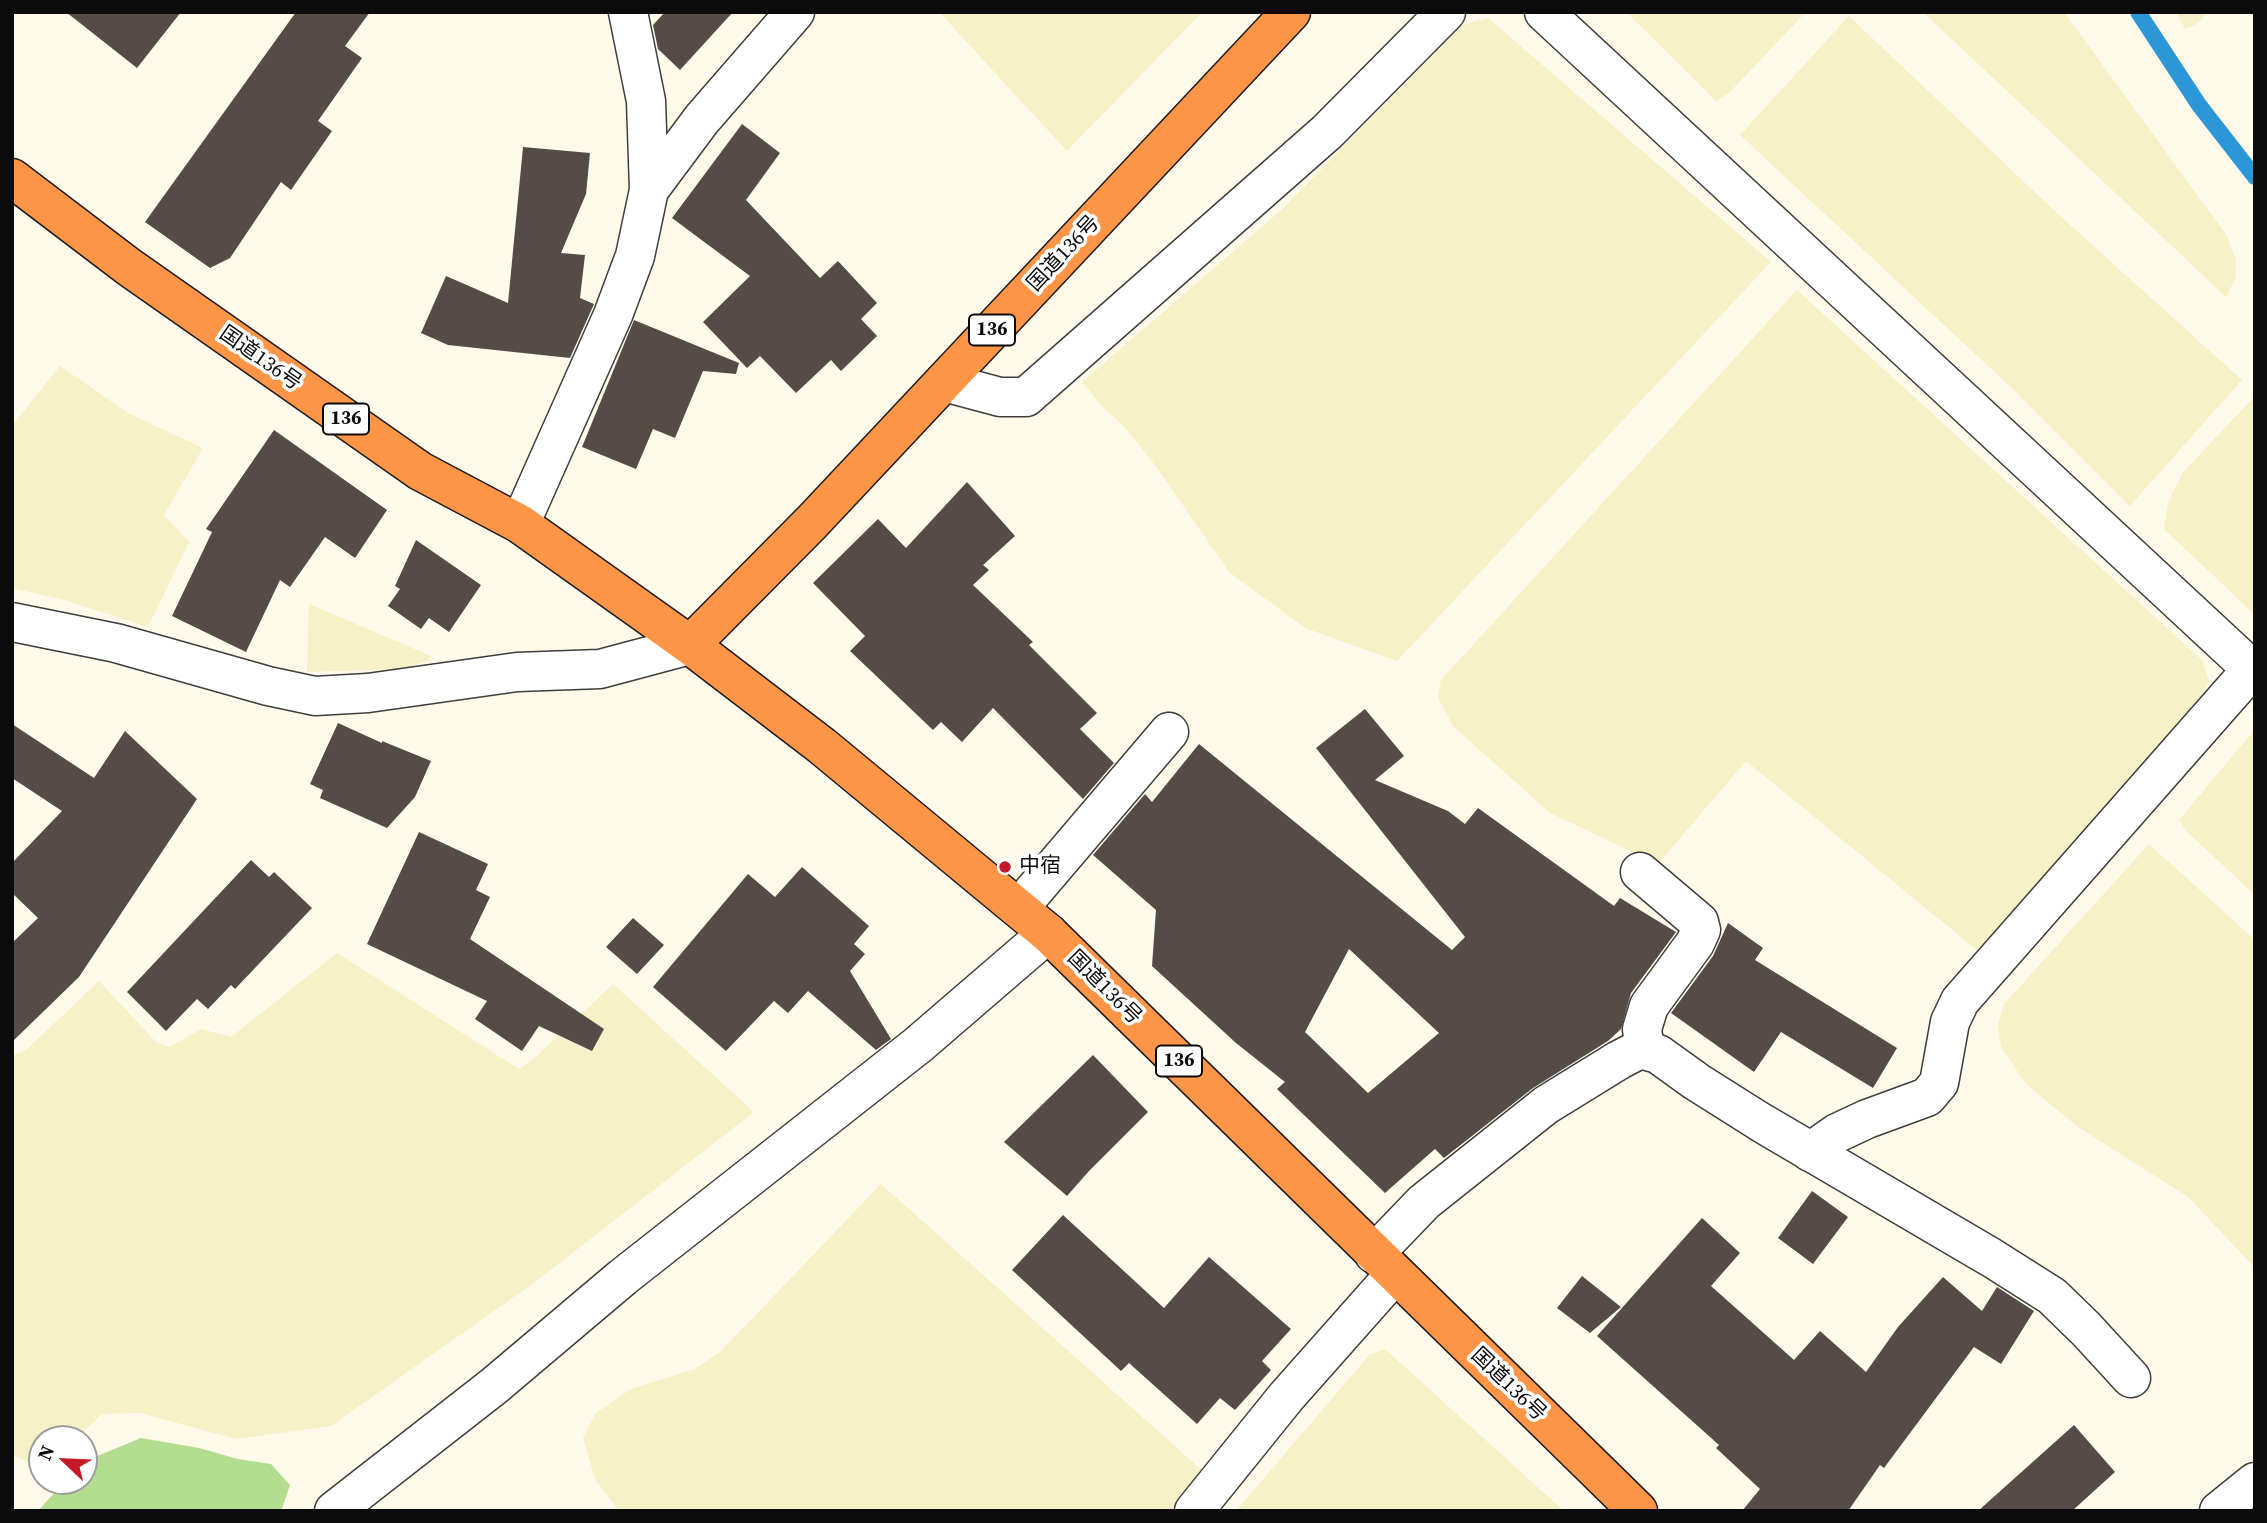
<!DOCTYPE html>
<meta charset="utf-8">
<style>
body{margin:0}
#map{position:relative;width:2267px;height:1523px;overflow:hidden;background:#fffae9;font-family:"Source Serif 4",serif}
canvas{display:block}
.frame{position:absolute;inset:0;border:14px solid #0b0b0b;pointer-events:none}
.north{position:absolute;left:28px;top:1425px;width:70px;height:70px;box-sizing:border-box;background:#fff;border:2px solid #9d9d9d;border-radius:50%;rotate:293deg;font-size:19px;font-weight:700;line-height:28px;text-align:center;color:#0b0b0b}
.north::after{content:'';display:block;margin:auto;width:24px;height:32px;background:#c41a27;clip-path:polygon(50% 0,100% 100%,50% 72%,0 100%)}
</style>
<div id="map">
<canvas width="2267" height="1523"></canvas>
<div class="frame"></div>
<div class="north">N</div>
</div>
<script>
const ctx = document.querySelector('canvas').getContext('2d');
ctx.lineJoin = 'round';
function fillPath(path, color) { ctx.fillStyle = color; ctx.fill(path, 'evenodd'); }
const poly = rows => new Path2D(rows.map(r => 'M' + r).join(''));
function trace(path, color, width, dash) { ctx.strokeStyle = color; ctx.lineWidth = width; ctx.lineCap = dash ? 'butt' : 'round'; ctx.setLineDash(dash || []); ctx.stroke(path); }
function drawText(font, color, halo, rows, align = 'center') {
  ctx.font = font + ' "Source Serif 4","Noto Sans JP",serif'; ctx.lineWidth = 7; ctx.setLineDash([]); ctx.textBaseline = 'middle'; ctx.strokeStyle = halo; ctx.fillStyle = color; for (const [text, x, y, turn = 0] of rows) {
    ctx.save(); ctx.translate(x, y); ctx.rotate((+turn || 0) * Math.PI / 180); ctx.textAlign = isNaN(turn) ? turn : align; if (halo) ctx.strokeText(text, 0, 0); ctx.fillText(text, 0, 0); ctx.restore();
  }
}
const farmland = poly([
 [939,12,1202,12,1067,151],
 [1626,12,1806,12,1729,93,1716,101],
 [1923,12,2064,12,2227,236,2236,260,2235,279,2226,297],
 [2176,12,2208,12,2198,23,2185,29],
 [1849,16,2058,214,2242,380,2130,506,2016,392,1740,135],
 [1488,18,1771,262,1397,661,1305,628,1229,572,1158,469,1125,427,1103,407,1082,382,1279,212,1464,24],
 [1797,290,2203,661,2209,682,2197,702,1978,951,1746,761,1658,864,1550,813,1453,726,1438,698,1441,680],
 [60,366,128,413,203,448,164,515,189,542,148,627,65,600,12,588,12,426],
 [2255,396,2255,615,2164,529,2168,503,2183,472],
 [309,604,431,656,430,660,404,669,307,672],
 [2255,729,2255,895,2186,831,2179,820],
 [2149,844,2255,940,2255,1268,2188,1197,2078,1127,2026,1084,2001,1047,1998,1025,2004,1004],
 [337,953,519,1069,535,1058,613,984,754,1112,535,1282,331,1426,236,1439,140,1413,102,1414,76,1439,42,1439,42,1459,31,1463,12,1455,12,1056,26,1050,99,981,157,1043,170,1047,201,1029,231,1037],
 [881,1184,1204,1472,1169,1511,619,1511,595,1479,583,1438,596,1413,631,1389,695,1369,721,1351],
 [1385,1349,1564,1511,1236,1511,1370,1354]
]);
const forest = poly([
 [141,1438,199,1448,238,1459,271,1464,290,1485,281,1511,38,1511,65,1481,84,1481,84,1464,90,1459]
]);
const stream = poly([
 [2138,12,2199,105,2255,177]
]);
const building = poly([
 [66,12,181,12,137,68],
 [296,12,370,12,345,46,362,58,318,121,332,131,291,190,281,182,230,258,210,268,145,222],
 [665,12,733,12,680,70,658,49,653,25],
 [742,124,780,153,746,200,820,278,838,261,877,303,861,319,877,336,841,371,831,360,796,393,760,356,747,368,703,322,750,276,672,218],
 [523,147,590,153,586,194,561,253,585,255,580,298,594,304,570,358,448,345,421,333,446,276,508,303],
 [634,320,739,363,736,374,703,371,675,438,653,429,636,469,582,447],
 [274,430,387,510,355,558,325,537,290,587,280,580,246,652,172,616,212,532,206,529],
 [967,482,1015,536,983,565,989,570,973,585,1033,642,1029,645,1097,713,1080,729,1114,763,1083,799,993,708,962,742,941,722,933,730,850,651,865,636,813,583,878,519,906,548],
 [416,540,481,585,449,632,429,618,421,629,388,606,400,589,395,586],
 [1365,709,1404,756,1375,780,1448,811,1465,824,1478,808,1614,906,1620,898,1676,932,1631,993,1621,1029,1608,1041,1533,1088,1444,1158,1435,1149,1385,1193,1277,1089,1285,1082,1236,1043,1152,966,1156,910,1093,855,1145,794,1152,802,1199,744,1452,950,1465,937,1316,748],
 [1349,949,1439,1033,1368,1093,1305,1032],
 [338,723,382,743,382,741,431,761,415,797,387,828,320,798,323,790,310,784],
 [12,724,94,778,125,731,197,799,79,977,12,1042,12,943,38,918,12,893,12,863,62,811,12,778],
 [419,832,488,864,476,890,490,897,470,939,604,1029,592,1051,539,1026,522,1051,475,1019,487,1001,367,944],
 [251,860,269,877,274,872,312,908,235,989,231,985,208,1009,197,999,166,1031,127,992],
 [802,867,869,926,854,944,865,954,850,971,891,1039,876,1050,808,991,788,1013,774,1001,726,1051,653,987,748,874,775,897],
 [633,918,664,945,637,974,606,947],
 [1728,923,1763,948,1755,960,1897,1048,1873,1088,1781,1032,1754,1072,1671,1013,1713,956],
 [1093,1055,1148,1112,1089,1171,1067,1196,1004,1142],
 [1812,1191,1848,1217,1813,1264,1778,1238],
 [1063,1215,1164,1308,1209,1257,1291,1329,1262,1361,1271,1370,1235,1410,1220,1398,1197,1424,1129,1363,1121,1371,1012,1270],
 [1702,1218,1740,1253,1711,1286,1794,1360,1820,1331,1866,1372,1898,1327,1943,1277,1982,1311,1997,1287,2034,1311,2001,1364,1974,1347,1884,1468,1880,1465,1848,1511,1742,1511,1760,1489,1716,1448,1719,1445,1597,1336],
 [1582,1276,1621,1307,1590,1333,1557,1308],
 [2074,1425,2115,1472,2072,1511,1978,1511]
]);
const minor = poly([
 [628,12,646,101,649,190],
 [1544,12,2255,672],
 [944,382,1000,397,1026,397,1327,132,1446,12],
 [520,524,613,315,635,256,649,190,702,119,795,12],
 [12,622,116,643,268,686,315,696,368,693,517,672,600,669,690,645],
 [1640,872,1699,922,1701,930,1695,943,1649,1006,1642,1029,1645,1050],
 [1019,908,1169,732],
 [1810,1152,1837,1133,1867,1119,1927,1097,1939,1083,1950,1022,1960,1001,2252,669],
 [1374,1254,1424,1202,1546,1105,1619,1060,1640,1049,1658,1054,1697,1082,1762,1123,1992,1258,2052,1296,2086,1329,2131,1378],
 [334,1511,494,1386,623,1277,918,1045,1048,933],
 [1194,1511,1286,1397,1395,1274],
 [2219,1511,2255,1482]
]);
const highway = poly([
 [12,178,129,267,420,471,520,524,690,645,822,746,1048,933,1638,1511],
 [690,645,812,522,1291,12]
]);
const markers = [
 [1005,867,7,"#c41a27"]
];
const shields = [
 [992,330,46],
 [346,419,46],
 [1179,1061,46]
];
const shieldNames = [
 ["136",992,330],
 ["136",346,419],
 ["136",1179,1061]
];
const streetNames = [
 ["国道136号",1064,254,-47],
 ["国道136号",260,359,35],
 ["国道136号",1104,988,45],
 ["国道136号",1508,1385,44]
];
const poiNames = [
 ["中宿",1019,867]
];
fillPath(farmland, '#f7f1c8');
fillPath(forest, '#b4de8f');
trace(stream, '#2c97d7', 16);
fillPath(building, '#554c47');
trace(minor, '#3e3e3e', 41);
trace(highway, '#1c1c1c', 41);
trace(minor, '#fff', 38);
trace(highway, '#ff9647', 38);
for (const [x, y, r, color] of markers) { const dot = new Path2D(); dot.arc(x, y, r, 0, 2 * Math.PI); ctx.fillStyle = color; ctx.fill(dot); trace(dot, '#fff', 2.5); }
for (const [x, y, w] of shields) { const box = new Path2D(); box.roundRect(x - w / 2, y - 15.5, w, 31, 5); ctx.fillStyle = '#fff'; ctx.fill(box); trace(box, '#0b0b0b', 2); }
drawText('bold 19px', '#0b0b0b', null, shieldNames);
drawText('21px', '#0b0b0b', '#fff', streetNames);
drawText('21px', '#0b0b0b', '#fff', poiNames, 'left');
</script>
